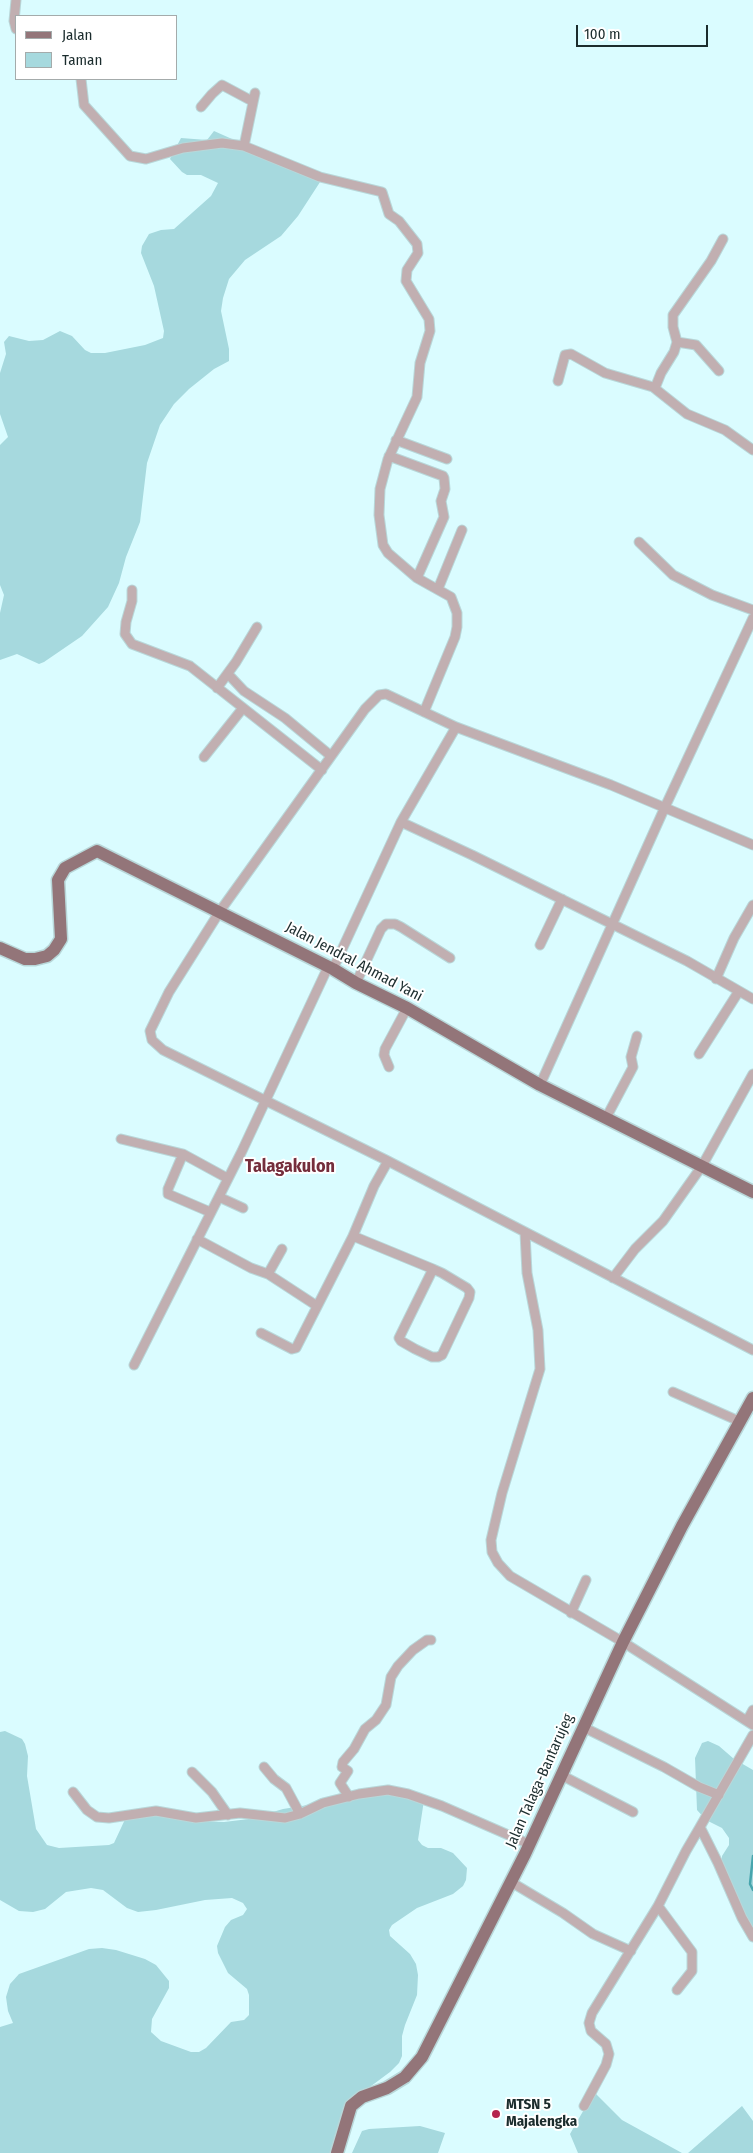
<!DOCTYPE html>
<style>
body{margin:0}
#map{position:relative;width:753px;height:2153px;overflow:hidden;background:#dafcff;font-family:"Fira Sans Condensed",sans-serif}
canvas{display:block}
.legend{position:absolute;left:15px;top:15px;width:162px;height:65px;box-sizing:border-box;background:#fff;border:1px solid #a4abab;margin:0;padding:6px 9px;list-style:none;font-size:15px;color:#1b2c2d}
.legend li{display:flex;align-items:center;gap:10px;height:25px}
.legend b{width:25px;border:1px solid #a4abab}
.scale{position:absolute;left:576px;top:25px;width:132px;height:22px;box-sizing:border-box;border:2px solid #1b2c2d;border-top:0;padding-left:6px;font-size:15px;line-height:18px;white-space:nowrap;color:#1b2c2d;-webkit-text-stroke:4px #fff;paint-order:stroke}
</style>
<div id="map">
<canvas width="753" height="2153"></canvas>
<ul class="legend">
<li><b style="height:6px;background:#937579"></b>Jalan</li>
<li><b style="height:14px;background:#a6d9de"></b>Taman</li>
</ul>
<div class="scale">100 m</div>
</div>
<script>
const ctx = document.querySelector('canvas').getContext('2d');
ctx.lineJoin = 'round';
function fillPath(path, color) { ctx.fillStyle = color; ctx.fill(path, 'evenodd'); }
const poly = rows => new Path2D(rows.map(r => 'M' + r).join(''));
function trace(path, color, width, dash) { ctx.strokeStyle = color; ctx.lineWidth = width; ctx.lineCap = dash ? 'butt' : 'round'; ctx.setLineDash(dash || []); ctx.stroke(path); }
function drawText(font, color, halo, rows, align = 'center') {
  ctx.font = font + ' "Fira Sans Condensed",sans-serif'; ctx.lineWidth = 4; ctx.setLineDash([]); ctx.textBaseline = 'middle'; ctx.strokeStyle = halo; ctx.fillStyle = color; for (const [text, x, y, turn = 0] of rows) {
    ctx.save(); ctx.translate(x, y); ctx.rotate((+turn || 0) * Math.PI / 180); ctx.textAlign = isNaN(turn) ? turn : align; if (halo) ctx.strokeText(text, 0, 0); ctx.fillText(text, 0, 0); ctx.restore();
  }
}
const green = poly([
 [214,131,322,179,298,216,281,236,245,260,229,279,223,298,221,311,229,349,229,361,214,369,189,389,174,404,160,425,147,463,140,522,126,557,119,583,108,607,82,636,44,662,39,664,17,654,0,660,0,613,4,595,0,585,0,445,8,437,0,414,0,373,6,354,4,342,9,336,29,341,43,340,60,331,72,336,85,350,91,353,105,353,145,345,163,338,164,331,154,286,141,253,142,246,149,234,161,230,174,229,211,196,218,183,201,175,187,175,182,172,170,159,181,138,207,140],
 [5,1731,22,1739,25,1744,28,1756,27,1776,36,1829,47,1845,59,1848,109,1845,114,1843,128,1813,141,1812,195,1821,224,1822,249,1819,283,1809,396,1791,424,1800,418,1840,422,1845,428,1848,441,1848,453,1853,467,1868,466,1880,463,1886,453,1894,417,1908,392,1925,389,1930,390,1936,410,1954,416,1964,418,1975,417,1995,405,2025,402,2036,402,2056,399,2063,390,2072,355,2098,340,2153,0,2153,0,2027,13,2023,8,2011,6,1997,10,1984,19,1974,89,1949,102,1948,116,1950,145,1959,156,1965,169,1981,169,1988,152,2019,151,2032,161,2041,191,2052,199,2052,206,2048,231,2022,244,2020,249,2015,249,1995,247,1989,228,1973,218,1953,217,1946,225,1927,231,1920,243,1915,247,1909,243,1903,232,1898,205,1900,156,1910,138,1912,127,1908,103,1890,91,1888,66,1892,45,1909,33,1912,19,1911,0,1900,0,1732],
 [708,1741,719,1746,734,1759,753,1770,753,1934,722,1863,722,1856,729,1845,729,1838,722,1828,706,1820,697,1810,695,1758,702,1743],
 [594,2092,622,2120,682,2153,578,2153,570,2134],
 [742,2106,753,2121,753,2153,688,2153],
 [420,2126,445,2133,438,2153,352,2153,362,2131,369,2129]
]);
const stream = poly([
 [753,1856,750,1884,753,1890]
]);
const minor = poly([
 [16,0,14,21,16,29],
 [81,79,84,105,130,156,146,159,183,148,222,143,244,146,320,177,382,192,389,214,399,221,417,244,418,253,407,270,406,281,429,319,430,331,420,363,417,397,388,459,380,489,379,515,383,545,388,553,417,578,451,597,457,613,457,627,455,637,424,712],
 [201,107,212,94,222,85,252,101],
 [244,146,255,93],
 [677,342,696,345,719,371],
 [558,381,565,355,571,354,605,373,653,387,687,414,725,430,753,450],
 [655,388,661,373,674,352,677,342,673,327,673,315,711,261,723,239],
 [396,440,447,459],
 [389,456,443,476,444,478,445,489,441,501,444,517,417,578],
 [639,542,673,575,712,595,753,610],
 [438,589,462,530],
 [132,590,132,601,126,622,125,634,132,644,190,666,322,770],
 [228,674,244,691,285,718,331,756],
 [217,688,236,662,257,627],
 [204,757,243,708],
 [401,822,472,855,687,961,753,999],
 [753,845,611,785,456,727,386,694,379,695,365,709,220,911,169,992,150,1031,152,1040,163,1050,388,1161,753,1350],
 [540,945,562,899],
 [333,969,401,822,456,727],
 [716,979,734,938,753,905],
 [356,983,381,929,386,924,395,924,401,927,450,958],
 [699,1054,739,991],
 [389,1067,384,1055,385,1049,407,1008],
 [540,1085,665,807,753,618],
 [606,1118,633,1067,631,1057,637,1036],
 [121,1139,183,1154,227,1178],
 [183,1154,168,1189,168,1194,210,1212],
 [388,1161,374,1186,353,1236,365,1241,433,1269,442,1273,467,1288,470,1292,469,1298,442,1355,438,1357,432,1357,415,1349,401,1341,399,1338,433,1269],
 [219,1197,243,1208],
 [525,1233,527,1273,538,1330,540,1369,502,1493,491,1540,492,1552,498,1563,510,1576,623,1642,753,1725],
 [197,1239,251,1268,268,1274,317,1306],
 [268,1274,282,1249],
 [613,1278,635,1249,663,1221,702,1166,753,1074],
 [261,1333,292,1349,296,1348,353,1236],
 [134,1365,242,1151,328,967],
 [673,1392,741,1422],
 [571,1613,586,1580],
 [747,1721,753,1710],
 [583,1727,664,1767,699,1787,719,1795],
 [753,1735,700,1827,718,1863,742,1918,753,1937],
 [264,1767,274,1779,286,1788,300,1814],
 [192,1772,212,1792,228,1815],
 [561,1775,633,1812],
 [73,1792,87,1810,97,1817,109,1818,156,1811,196,1818,240,1813,285,1818,300,1814,323,1803,359,1794,388,1790,408,1794,442,1806,529,1844],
 [349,1797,340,1783,348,1771,342,1767,343,1762,354,1749,365,1729,376,1720,386,1705,391,1677,398,1666,413,1650,427,1640,431,1640],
 [511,1882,563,1913,593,1934,631,1951],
 [658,1906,686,1851,700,1827],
 [584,2106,606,2065,609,2054,606,2044,591,2031,589,2023,592,2013,658,1906,692,1952,692,1971,677,1990]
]);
const primary = poly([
 [0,948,25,959,35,959,47,956,54,950,61,939,58,880,65,868,97,851,333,969,356,983,407,1008,540,1085,753,1192],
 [337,2153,351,2106,362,2097,387,2088,405,2077,422,2057,525,1854,623,1642,682,1526,753,1398]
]);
const markers = [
 [496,2114,5,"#b5244d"]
];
const streetNames = [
 ["Jalan Jendral Ahmad Yani",354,962,28],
 ["Jalan Talaga-Bantarujeg",540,1781,-66]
];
const poiNames = [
 ["MTSN 5",506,2105],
 ["Majalengka",506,2122]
];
const quarterNames = [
 ["Talagakulon",290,1167]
];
fillPath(green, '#a6d9de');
trace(stream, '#47a5ad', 2.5);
trace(minor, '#b8d7d9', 11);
trace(primary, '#b8d7d9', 15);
trace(minor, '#c1afb1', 9);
trace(primary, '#937579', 12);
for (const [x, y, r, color] of markers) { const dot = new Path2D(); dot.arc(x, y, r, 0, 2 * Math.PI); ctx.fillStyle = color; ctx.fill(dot); trace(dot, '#fff', 2); }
drawText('15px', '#1b2c2d', '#fff', streetNames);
drawText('bold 15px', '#1b2c2d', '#fff', poiNames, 'left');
drawText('bold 18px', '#752e3c', '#fff', quarterNames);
</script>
